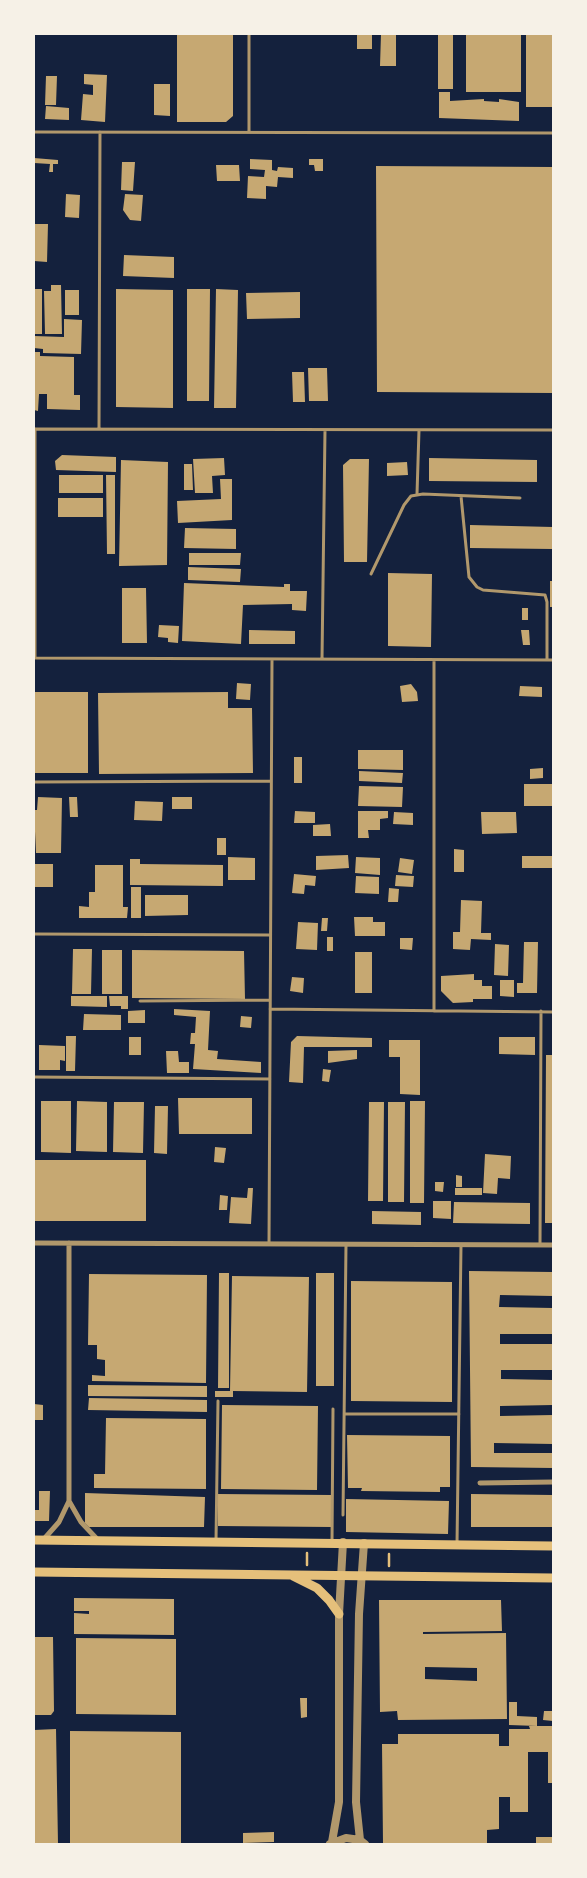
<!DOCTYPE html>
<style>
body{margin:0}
#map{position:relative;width:587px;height:1878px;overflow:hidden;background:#14213d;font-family:Rubik,sans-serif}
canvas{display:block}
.frame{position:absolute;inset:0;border:35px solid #f6f1e7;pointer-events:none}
</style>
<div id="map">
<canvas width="587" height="1878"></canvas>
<div class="frame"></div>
</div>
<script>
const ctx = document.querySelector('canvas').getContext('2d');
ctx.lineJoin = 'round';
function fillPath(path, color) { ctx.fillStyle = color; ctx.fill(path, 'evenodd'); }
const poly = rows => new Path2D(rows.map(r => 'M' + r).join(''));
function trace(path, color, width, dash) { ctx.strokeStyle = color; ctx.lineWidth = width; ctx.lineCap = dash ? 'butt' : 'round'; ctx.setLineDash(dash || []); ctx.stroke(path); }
const building = poly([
 [177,34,233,34,233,116,226,122,177,122],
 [357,34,372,34,372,49,357,49],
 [381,34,396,34,396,66,380,66],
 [438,34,453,34,453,89,438,89],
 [466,34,521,34,521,92,466,92],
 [526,34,553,34,553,107,526,107],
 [84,74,107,75,105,122,81,120,83,94,93,95,93,85,84,84],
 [46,76,57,76,56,105,45,105],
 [154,84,170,84,170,116,154,115],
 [439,92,450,92,450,101,484,99,484,101,499,102,499,99,519,102,519,121,439,118],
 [46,106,69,108,69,120,45,119],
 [34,158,58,160,58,164,53,164,53,172,49,172,50,164,34,163],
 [250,159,272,160,272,170,277,171,278,167,293,168,293,178,278,177,277,187,266,186,266,199,247,198,248,176,264,177,265,170,250,169],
 [309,159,323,159,323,171,315,171,314,165,309,165],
 [122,162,135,162,133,191,121,190],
 [216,165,239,165,240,181,217,181],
 [376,166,553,167,553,393,377,392],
 [66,194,80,195,79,218,65,217],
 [125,194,143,195,141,221,130,220,123,210],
 [34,224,48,224,47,262,34,261],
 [124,255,174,257,174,278,123,276],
 [51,285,61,285,62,334,45,334,44,291,51,291],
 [34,289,42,289,42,334,34,334],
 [116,289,173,290,173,408,116,407],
 [187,289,210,289,209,401,187,401],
 [216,289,238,290,236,408,214,408],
 [65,290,79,290,79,315,65,315],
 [300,292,300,318,247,319,246,293],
 [64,319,82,320,81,354,43,353,43,349,34,348,34,336,64,337],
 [34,352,40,352,40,356,74,357,74,395,80,395,80,410,47,409,47,394,39,394,38,411,34,410],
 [308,368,327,368,328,401,309,401],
 [292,372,304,372,305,402,293,402],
 [62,455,116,457,116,472,56,470,55,461],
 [224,458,225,475,212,476,213,493,195,493,193,459],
 [429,458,537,460,537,482,429,481],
 [350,459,369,459,367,562,344,562,343,465],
 [121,460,168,462,167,565,119,566],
 [407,462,408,475,387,476,387,463],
 [184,464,192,464,193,490,184,490],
 [59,475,103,475,103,493,59,493],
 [106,475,115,475,115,554,107,554],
 [220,479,232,479,232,520,178,523,177,501,221,499],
 [58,498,103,498,103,517,58,517],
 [470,525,553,527,552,549,470,548],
 [185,528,236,529,236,549,184,548],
 [189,553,241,553,240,565,189,565],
 [188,567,241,569,240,582,188,580],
 [388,573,432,574,431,647,388,646],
 [550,581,553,581,553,607,550,607],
 [184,583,284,587,284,584,290,584,290,591,307,591,306,611,292,610,292,604,243,605,241,644,182,641],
 [122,588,146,588,147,643,122,643],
 [522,608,528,608,528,620,522,620],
 [159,625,179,626,178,643,168,642,168,638,158,637],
 [249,630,295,631,295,644,249,644],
 [521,630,529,630,530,645,523,645],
 [237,683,251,684,250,700,236,699],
 [411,684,417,692,418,701,402,702,400,686],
 [520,686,542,687,542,697,519,696],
 [34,692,88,692,88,773,34,773],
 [228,692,228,708,252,708,253,773,99,774,98,693],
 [358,750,403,750,403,770,358,769],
 [294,757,302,757,302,783,294,783],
 [543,768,543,778,530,779,530,769],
 [359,771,403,773,402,783,359,781],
 [524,784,553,784,553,806,524,806],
 [359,786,403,787,402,807,358,806],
 [38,797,62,798,61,853,36,853,34,810,37,810],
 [69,797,77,797,78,817,70,817],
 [172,797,192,797,192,809,172,809],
 [135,801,163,802,162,821,134,820],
 [295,811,315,812,315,823,294,823],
 [358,811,388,811,388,818,380,819,380,830,368,830,369,838,358,838],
 [394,812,413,813,413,825,393,824],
 [481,812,516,812,517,833,482,834],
 [330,824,331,836,313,836,313,825],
 [217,838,226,838,226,855,217,855],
 [454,849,464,850,464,872,454,872],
 [348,855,349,868,316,870,316,856],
 [522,856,553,856,553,868,522,868],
 [228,857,255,858,255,880,228,880],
 [356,857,380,858,380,875,355,873],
 [400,858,414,860,412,874,398,872],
 [130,859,140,859,140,864,223,865,223,886,130,885],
 [34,864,53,864,53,887,34,887],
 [95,865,123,865,123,907,128,907,127,918,79,918,79,906,89,907,89,892,95,892],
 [294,874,316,876,315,886,305,885,304,894,292,893],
 [396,875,414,876,413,887,395,886],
 [356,876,379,877,379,894,355,893],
 [131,887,141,887,141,918,131,918],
 [389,888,399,889,398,902,388,902],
 [145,895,188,895,188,915,145,916],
 [461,900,482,901,481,933,491,933,491,940,471,939,470,950,453,949,453,932,460,932],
 [354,917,373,917,373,922,385,922,385,936,355,936],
 [322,918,328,918,327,931,321,931],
 [298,922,318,923,317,950,296,949],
 [327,937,333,937,333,951,327,951],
 [400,938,413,938,412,950,400,949],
 [524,942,538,942,537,993,517,993,517,983,523,983],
 [495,944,509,945,508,976,494,975],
 [73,949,92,949,91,994,72,994],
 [102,950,122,950,122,994,102,994],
 [132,950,244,951,245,999,132,998],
 [355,952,372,952,372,993,355,993],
 [474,974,474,980,482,980,482,986,492,986,492,999,473,999,473,1002,453,1003,441,991,441,976],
 [292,977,304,978,303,993,290,991],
 [500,980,514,980,514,997,500,996],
 [71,996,107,996,107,1007,71,1006],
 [109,996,128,996,128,1009,121,1009,121,1006,110,1006],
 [174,1009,210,1011,208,1050,218,1051,217,1059,261,1062,261,1073,193,1069,195,1044,190,1044,191,1033,195,1033,196,1017,174,1015],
 [145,1010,145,1023,128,1023,128,1011],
 [84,1014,121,1015,121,1030,83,1030],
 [241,1016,252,1017,251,1028,240,1027],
 [66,1036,76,1036,75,1071,66,1071],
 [297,1036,372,1038,372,1047,304,1047,303,1083,289,1082,291,1042],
 [129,1037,141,1037,141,1055,129,1055],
 [499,1037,535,1037,535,1055,499,1054],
 [389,1040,420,1040,420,1095,400,1094,400,1057,389,1057],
 [39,1045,65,1046,65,1061,60,1060,60,1070,39,1070],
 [357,1050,357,1059,328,1063,328,1051],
 [166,1051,178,1051,179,1062,189,1062,189,1073,167,1073],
 [546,1055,553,1055,553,1223,545,1223],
 [323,1069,331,1070,329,1082,322,1081],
 [178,1098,252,1098,252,1134,179,1134],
 [41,1101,71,1101,71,1153,41,1152],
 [77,1101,107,1102,107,1152,76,1151],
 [410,1101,425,1101,424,1203,410,1203],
 [114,1102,144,1102,143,1153,113,1152],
 [369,1102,384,1102,383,1201,368,1201],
 [388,1102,405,1102,404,1202,388,1202],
 [155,1106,168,1106,167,1154,154,1153],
 [215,1147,226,1148,224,1163,214,1162],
 [485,1154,511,1156,510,1179,498,1178,497,1194,483,1193],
 [34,1160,146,1160,146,1221,34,1221],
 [456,1175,462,1176,462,1187,456,1187],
 [435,1182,444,1182,443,1192,435,1191],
 [248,1188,253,1188,251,1224,229,1223,231,1197,247,1198],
 [455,1188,482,1188,482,1195,455,1195],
 [220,1195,228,1196,227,1210,219,1210],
 [433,1201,451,1201,451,1219,433,1218],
 [454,1202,530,1203,530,1224,453,1223],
 [372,1211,421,1212,421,1225,372,1224],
 [469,1271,553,1272,553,1296,500,1295,499,1307,553,1308,553,1334,500,1334,500,1344,553,1344,553,1370,501,1370,501,1379,553,1380,553,1405,500,1406,500,1416,553,1415,553,1444,494,1443,494,1453,553,1453,553,1468,471,1467],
 [219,1273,229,1273,229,1388,218,1388],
 [316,1273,334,1273,334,1386,316,1386],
 [89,1274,207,1275,206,1383,92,1381,92,1375,105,1376,105,1360,97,1359,97,1345,88,1345],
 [232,1276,309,1277,307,1392,233,1391,233,1397,215,1397,215,1391,230,1391],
 [351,1281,452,1282,452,1402,351,1401],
 [88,1385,207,1386,207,1397,88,1396],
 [89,1398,207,1400,207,1412,88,1410],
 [34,1404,43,1405,43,1420,34,1420],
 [222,1405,318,1406,317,1490,221,1489],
 [106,1418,206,1419,206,1489,94,1488,94,1474,105,1474],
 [347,1435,450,1436,450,1487,440,1487,440,1492,361,1491,362,1488,348,1488],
 [39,1491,50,1491,49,1521,34,1521,34,1510,39,1510],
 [85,1493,205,1497,204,1527,89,1527,85,1523],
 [218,1494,331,1495,331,1527,218,1526],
 [471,1494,553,1495,553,1527,471,1527],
 [346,1499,449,1501,448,1534,346,1532],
 [74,1598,174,1599,174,1635,74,1634,74,1613,89,1614,89,1611,74,1611],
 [379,1600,501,1600,502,1631,423,1632,423,1634,506,1633,507,1719,398,1720,397,1711,380,1712],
 [425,1667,477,1668,477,1681,425,1679],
 [34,1637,53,1637,54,1711,51,1715,34,1715],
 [76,1638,176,1639,176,1715,76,1714],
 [300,1698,307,1698,307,1717,301,1718],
 [509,1702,517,1702,517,1716,537,1717,537,1726,509,1725],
 [544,1711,553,1711,553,1721,543,1720],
 [529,1726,553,1726,553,1783,548,1783,548,1752,528,1752,528,1812,510,1812,510,1797,499,1797,499,1829,487,1830,487,1844,383,1844,382,1744,398,1744,398,1734,499,1734,499,1746,509,1746,509,1729,530,1729],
 [56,1729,58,1844,34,1844,34,1730],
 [70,1731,181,1732,181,1844,70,1844],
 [274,1832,274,1842,243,1843,243,1833],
 [536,1837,553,1837,553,1844,536,1844]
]);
const path = poly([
 [307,1565,307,1553],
 [389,1566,389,1554]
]);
const service = poly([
 [34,132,553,133],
 [249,132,249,34],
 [34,429,553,430],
 [35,429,35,658],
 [99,429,100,132],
 [417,494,419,430],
 [461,496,469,577,477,587,483,590,545,595,547,602,547,660],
 [371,574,404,505,411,496,423,494,520,498],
 [34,658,553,660],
 [322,659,325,430],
 [34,782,271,781],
 [34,934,270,935],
 [140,1001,270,1000],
 [270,1009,553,1012],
 [434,1011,434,660],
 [34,1077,270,1079],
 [269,1243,272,659],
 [540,1245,541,1011],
 [344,1414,459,1414],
 [343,1515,346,1244],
 [216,1540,218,1401],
 [332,1541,333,1409],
 [457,1544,461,1245]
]);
const minor = poly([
 [34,1243,553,1245],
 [480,1483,553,1482],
 [69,1501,81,1522,97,1539],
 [44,1539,59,1522,69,1501,69,1243]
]);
const tertiary = poly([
 [360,1840,356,1802,359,1614,364,1543],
 [332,1842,339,1802,339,1614,343,1542],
 [330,1844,346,1838,360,1840,365,1844]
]);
const secondary = poly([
 [34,1540,553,1546],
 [34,1572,553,1578],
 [293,1576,317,1588,329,1600,339,1614]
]);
fillPath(building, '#c6a872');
trace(path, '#e5c07b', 2.5);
trace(service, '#b1986c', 3);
trace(minor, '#b1986c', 5);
trace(tertiary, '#b1986c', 8);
trace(secondary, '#e5c07b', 9);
</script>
